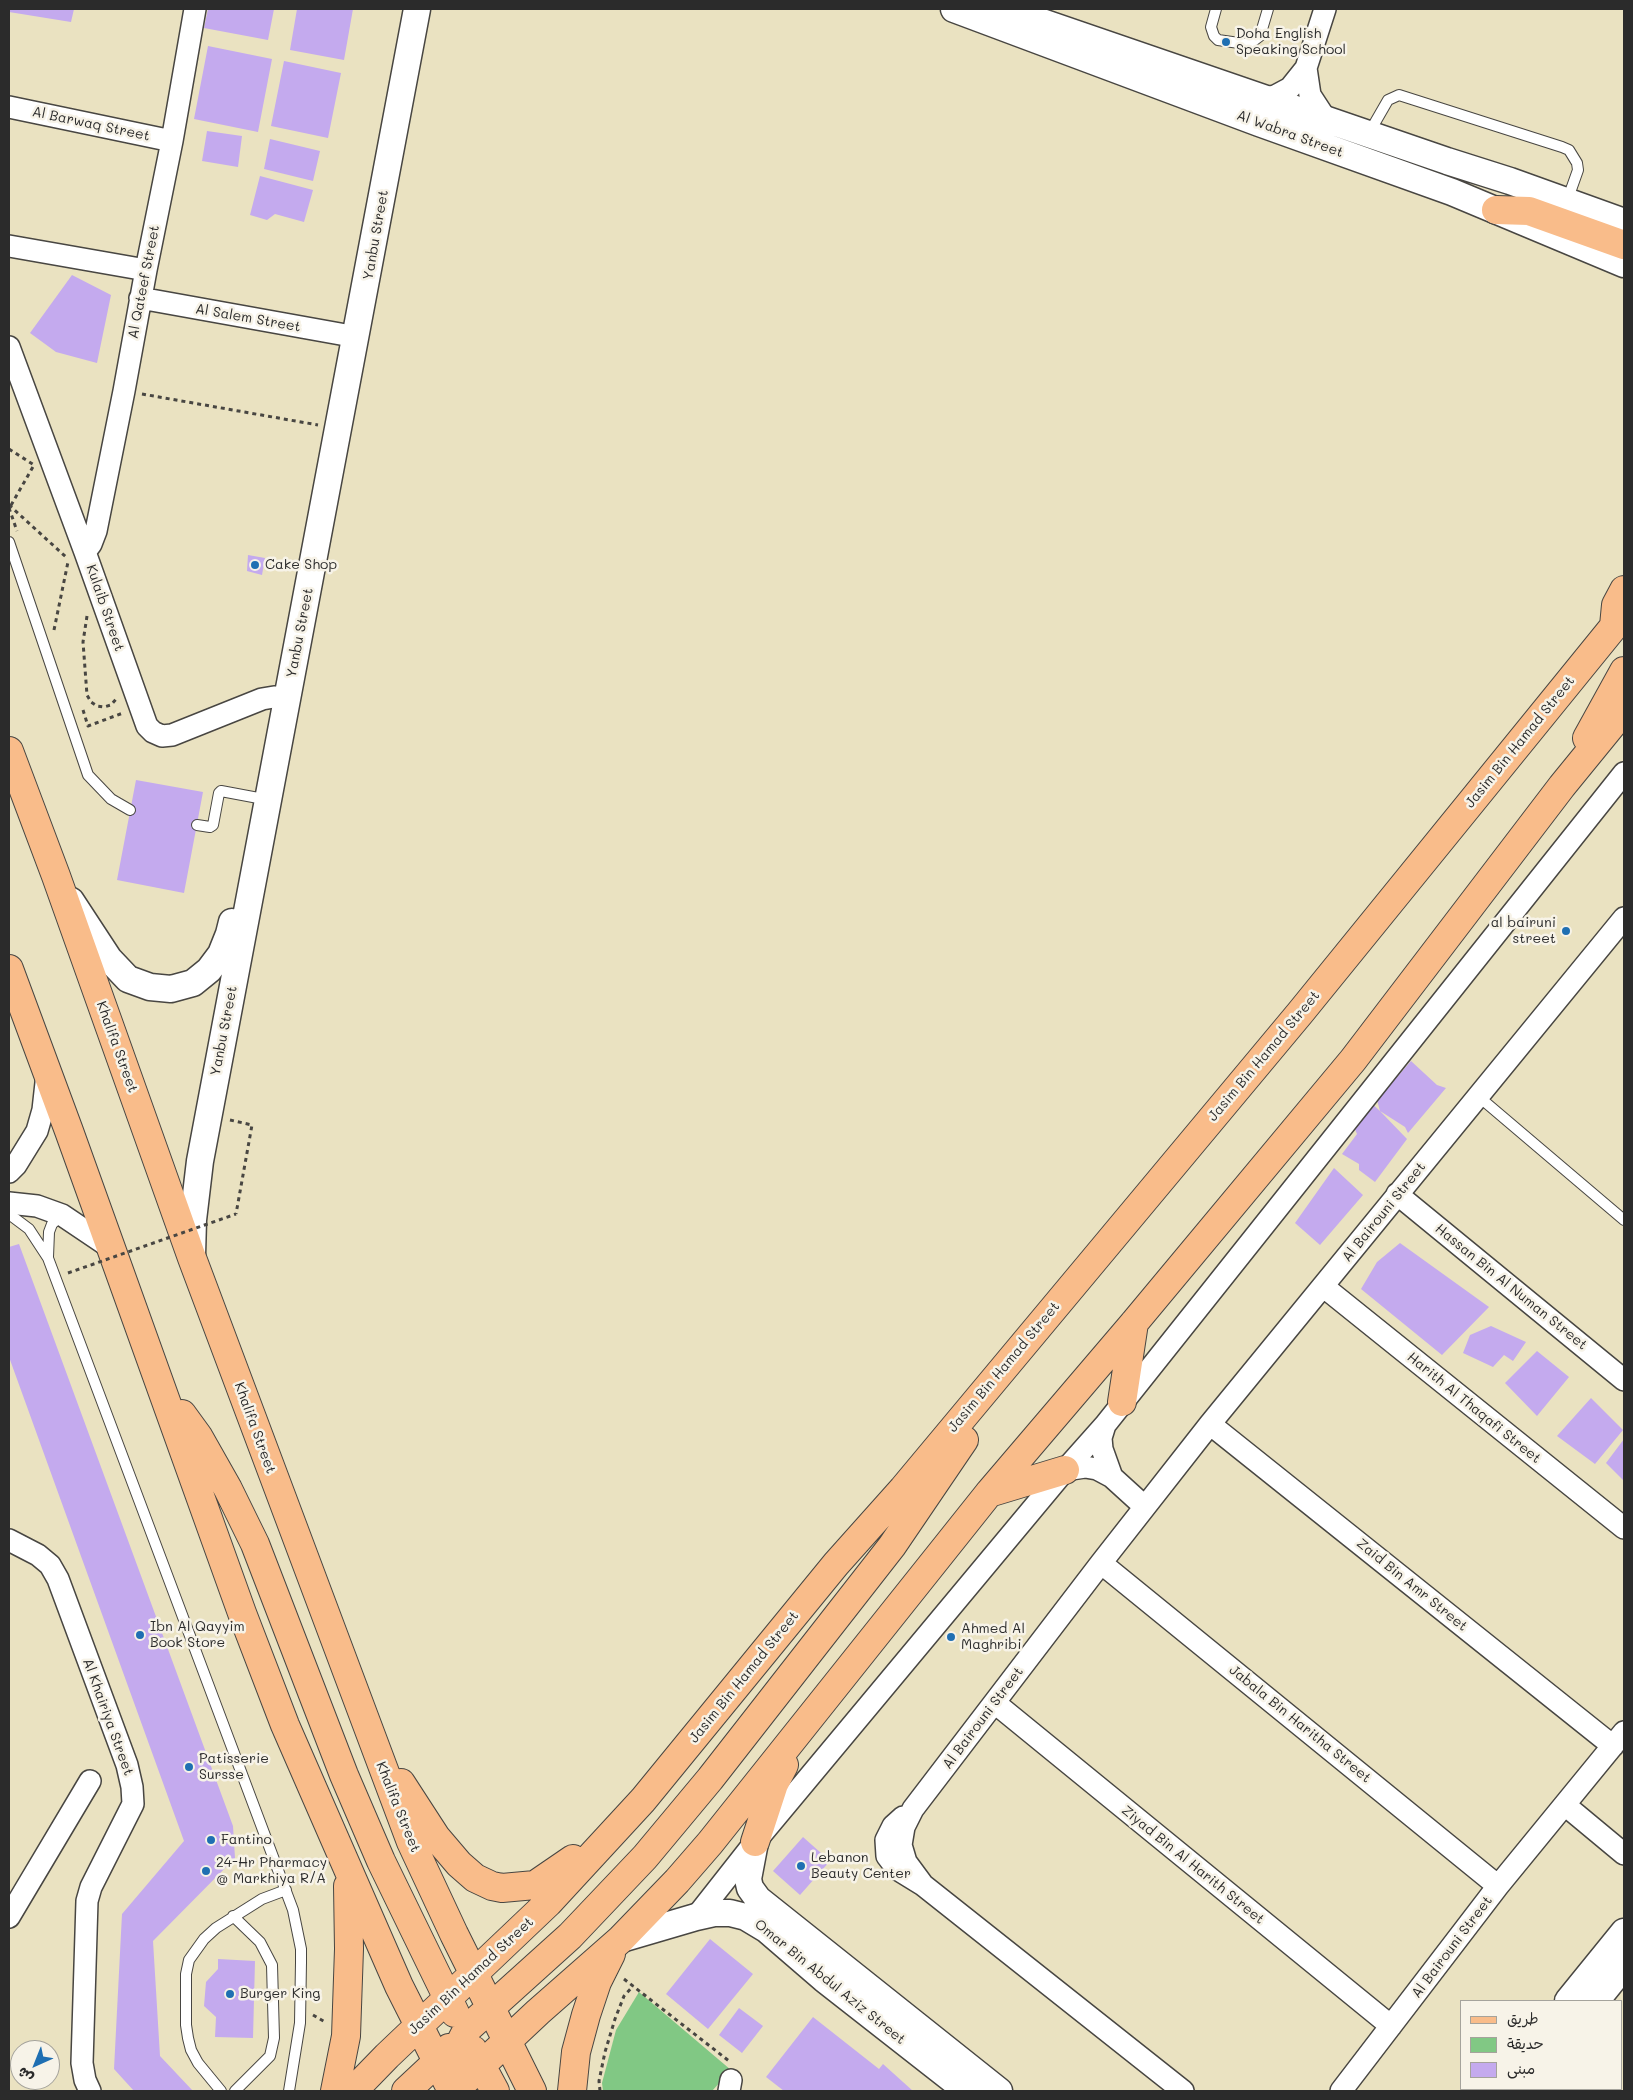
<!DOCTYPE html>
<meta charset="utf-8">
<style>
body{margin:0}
#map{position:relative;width:1633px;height:2100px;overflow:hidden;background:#eae2c1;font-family:Mali,"Playpen Sans Arabic",sans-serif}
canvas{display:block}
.frame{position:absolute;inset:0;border:10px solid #2b2b2b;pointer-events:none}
.legend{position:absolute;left:1460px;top:2000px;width:162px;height:90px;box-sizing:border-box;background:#f7f3e8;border:1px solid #a5a39c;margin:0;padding:6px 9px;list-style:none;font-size:15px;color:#2b2b2b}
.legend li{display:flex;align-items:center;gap:10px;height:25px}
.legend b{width:25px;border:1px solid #a5a39c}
.north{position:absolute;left:10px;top:2040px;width:50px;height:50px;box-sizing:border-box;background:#f7f3e8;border:1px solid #a5a39c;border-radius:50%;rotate:224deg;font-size:14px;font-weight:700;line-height:20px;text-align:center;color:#2b2b2b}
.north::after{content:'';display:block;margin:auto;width:18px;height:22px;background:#1f6fb2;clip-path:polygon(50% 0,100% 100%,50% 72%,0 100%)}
</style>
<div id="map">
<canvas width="1633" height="2100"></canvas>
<div class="frame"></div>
<ul class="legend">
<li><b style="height:6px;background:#f9bc8a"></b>طريق</li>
<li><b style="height:14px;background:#81c884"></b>حديقة</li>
<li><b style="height:14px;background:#c4aaee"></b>مبنى</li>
</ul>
<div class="north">ش</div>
</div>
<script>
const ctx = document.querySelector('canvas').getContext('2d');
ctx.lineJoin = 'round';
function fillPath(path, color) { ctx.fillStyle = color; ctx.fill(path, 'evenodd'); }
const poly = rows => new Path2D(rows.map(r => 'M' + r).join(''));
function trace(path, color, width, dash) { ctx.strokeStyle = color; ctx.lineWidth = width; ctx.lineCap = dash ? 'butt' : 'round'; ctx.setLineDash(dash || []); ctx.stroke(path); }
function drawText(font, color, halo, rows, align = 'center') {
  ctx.font = font + ' Mali,sans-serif'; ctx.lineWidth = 5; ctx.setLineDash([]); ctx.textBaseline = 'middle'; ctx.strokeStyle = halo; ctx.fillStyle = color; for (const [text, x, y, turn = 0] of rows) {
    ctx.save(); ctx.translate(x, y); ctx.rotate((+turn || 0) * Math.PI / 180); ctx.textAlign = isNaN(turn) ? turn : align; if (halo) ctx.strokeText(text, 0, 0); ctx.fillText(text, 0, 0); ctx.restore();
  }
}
const green = poly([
 [639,1992,731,2070,712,2091,603,2091,602,2083,616,2030]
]);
const building = poly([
 [9,9,74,9,71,22,9,12],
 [208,9,274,9,268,40,204,28],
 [297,9,353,9,344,60,290,50],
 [208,46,272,59,258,132,194,119],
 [284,61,341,73,328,138,271,126],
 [207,131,242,136,238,167,202,161],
 [270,139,320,151,313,181,264,169],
 [260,176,313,190,304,222,275,214,267,220,250,215],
 [72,275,111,295,97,363,56,352,30,333],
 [248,555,265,558,262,575,247,571],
 [136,780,203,792,184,893,117,880],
 [1411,1061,1437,1085,1446,1088,1408,1133,1405,1127,1380,1111,1407,1139,1375,1182,1359,1170,1359,1164,1342,1154,1357,1134,1352,1122,1369,1101,1380,1111,1377,1100],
 [1334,1168,1363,1195,1320,1245,1295,1223],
 [1400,1243,1489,1307,1442,1355,1361,1289,1377,1262],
 [19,1244,233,1826,235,1858,153,1941,160,2056,193,2091,134,2091,114,2069,122,1914,184,1841,9,1357,9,1247],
 [1491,1326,1526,1342,1513,1361,1504,1355,1493,1367,1463,1353,1470,1335],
 [1537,1351,1569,1377,1537,1416,1505,1383],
 [1591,1398,1623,1430,1595,1464,1557,1436],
 [1624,1439,1624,1481,1606,1463],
 [803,1837,830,1861,800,1895,773,1871],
 [710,1939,753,1974,708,2029,666,1994],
 [218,1959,255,1961,253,2038,215,2037,216,2017,204,2006,206,1982,218,1969],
 [739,2008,763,2026,742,2053,719,2035],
 [813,2017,879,2069,883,2064,913,2091,784,2091,766,2077]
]);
const path = poly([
 [142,394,318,425],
 [9,449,34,465,10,507],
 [9,505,66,557],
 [9,508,17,531],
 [87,616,83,642,87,695,91,702,97,706,104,707,111,705,117,698],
 [54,630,68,562],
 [83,710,88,726,123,713],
 [230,1120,252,1125,236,1214],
 [624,1979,729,2061],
 [313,2015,325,2022],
 [600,2091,599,2081,605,2052,615,2019,624,1996,633,1986]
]);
const service = poly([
 [1216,9,1211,27,1214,36,1218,40,1246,44,1252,42,1260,36,1268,9],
 [1369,133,1388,100,1399,95,1562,147,1569,150,1577,163,1578,170,1567,201],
 [9,542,88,775,111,799,130,810],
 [197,825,210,827,213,825,219,793,221,791,269,800],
 [1478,1096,1624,1220],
 [9,1214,29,1229,48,1258,293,1910,301,1949,301,1962,300,2023,289,2091],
 [48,1257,49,1232,52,1224,62,1215],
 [233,1916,260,1942,272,1965,274,2038,270,2056,235,2091],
 [221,2091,198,2063,191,2050,188,2038,186,2025,186,1974,189,1960,204,1939,216,1928,262,1899,286,1890]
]);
const minor = poly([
 [1306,68,1310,95,1325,118],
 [1267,98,1275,96,1290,88,1306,68,1325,9],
 [9,107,172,141],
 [9,246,146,270],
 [140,298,357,337],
 [9,347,85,552,147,726,153,732,162,736,172,735,262,699,274,697,288,698],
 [85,552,91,544,96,531,124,391,146,270,172,141,195,9],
 [9,1172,16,1165,37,1131,43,1110,47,1074],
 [1397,1194,1624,1380],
 [9,1203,37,1206,62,1215,111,1248],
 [1324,1287,1624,1528],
 [1210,1424,1613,1746],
 [1105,1425,1101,1438,1102,1449,1112,1477],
 [1065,1470,1085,1467,1097,1469,1112,1477,1145,1507],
 [9,1540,38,1555,50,1565,58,1579,127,1765,132,1787,133,1804,91,1887,87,1901,82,2063,85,2080,90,2091],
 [1101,1563,1498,1886],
 [995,1703,1391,2026],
 [1565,1805,1624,1854],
 [903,1817,893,1826,886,1840,887,1856,897,1869,923,1885,1183,2091],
 [923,1885,906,1862,901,1845,904,1827,913,1809,1101,1563,1210,1424,1624,918],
 [9,1917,90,1781],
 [696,1917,755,1842,1065,1470,1105,1425,1624,773],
 [729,2091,731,2080],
 [1341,2091,1498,1886,1624,1732]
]);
const tertiary = poly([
 [954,9,1259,123,1452,192,1624,264],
 [1004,9,1447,161,1510,181,1624,222],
 [71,901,109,959,128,979,150,987,171,989,193,983,209,970,221,954,229,934,232,922],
 [192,1255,193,1220,200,1161,417,9],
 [755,1842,748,1879,750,1888,758,1899,999,2091],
 [621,1939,696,1917,714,1913,730,1913,746,1917,766,1929,824,1979,967,2091],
 [1568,2001,1624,1932],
 [1596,2001,1624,1966],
 [1494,2091,1496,2089],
 [1522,2091,1524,2089]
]);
const primary = poly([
 [1496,210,1529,211,1624,245],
 [1614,626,1616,605,1624,590],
 [1587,738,1624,671],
 [9,751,56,876,192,1258,411,1842,454,1934,532,2091],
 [9,969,69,1131,242,1613,285,1725,399,1986,452,2091],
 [1122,1402,1134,1323],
 [182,1414,198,1436,228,1489,255,1544,344,1775,381,1861,455,2013],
 [989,1493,1065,1470],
 [401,1783,436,1837,459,1864,475,1878,492,1886,502,1888,535,1885,573,1859],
 [755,1842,774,1784,784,1765],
 [473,2050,495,2091],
 [452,2090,451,2074,454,2055,468,2028,570,1936,645,1857,710,1779,892,1546,964,1440],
 [335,2091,346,2036,349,1949,348,1886],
 [353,2091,387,2056,548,1903,643,1800,836,1564,903,1489,1300,1013,1624,614],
 [406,2091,437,2062,449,2048],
 [454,2091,538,2012,621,1939,677,1881,710,1843,989,1493,1134,1323,1353,1060,1562,786,1624,710],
 [572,2091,576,2052,586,2015,597,1982,611,1954]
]);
const pathBridge = poly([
 [68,1273,236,1214]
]);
const markers = [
 [1226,42,5,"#1f6fb2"],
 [255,565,5,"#1f6fb2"],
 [1566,931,5,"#1f6fb2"],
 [140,1635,5,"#1f6fb2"],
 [951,1637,5,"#1f6fb2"],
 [189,1767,5,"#1f6fb2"],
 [211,1840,5,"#1f6fb2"],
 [801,1866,5,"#1f6fb2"],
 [206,1871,5,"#1f6fb2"],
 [230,1994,5,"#1f6fb2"]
];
const poiNames = [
 ["Doha English",1236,34],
 ["Speaking School",1236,50],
 ["Cake Shop",265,565],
 ["al bairuni",1556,923,"right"],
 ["street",1556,939,"right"],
 ["Ibn Al Qayyim",150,1627],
 ["Book Store",150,1643],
 ["Ahmed Al",961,1629],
 ["Maghribi",961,1645],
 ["Patisserie",199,1759],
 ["Sursse",199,1775],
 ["Fantino",221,1840],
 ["Lebanon",811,1858],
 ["Beauty Center",811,1874],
 ["24-Hr Pharmacy",216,1863],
 ["@ Markhiya R/A",216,1879],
 ["Burger King",240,1994]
];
const streetNames = [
 ["Al Barwaq Street",91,124,12],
 ["Al Wabra Street",1290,134,20],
 ["Yanbu Street",376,235,-80],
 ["Al Qateef Street",144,282,-79],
 ["Al Salem Street",248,318,10],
 ["Kulaib Street",105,608,71],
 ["Yanbu Street",300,633,-79],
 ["Jasim Bin Hamad Street",1520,742,-51],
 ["Yanbu Street",224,1031,-79],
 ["Khalifa Street",117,1047,70],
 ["Jasim Bin Hamad Street",1264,1056,-50],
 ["Al Bairouni Street",1384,1212,-51],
 ["Hassan Bin Al Numan Street",1511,1287,39],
 ["Jasim Bin Hamad Street",1004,1367,-50],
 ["Harith Al Thaqafi Street",1474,1408,39],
 ["Khalifa Street",255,1428,70],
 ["Zaid Bin Amr Street",1412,1585,39],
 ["Jasim Bin Hamad Street",744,1677,-51],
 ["Al Khairiya Street",108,1717,70],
 ["Al Bairouni Street",983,1718,-53],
 ["Jabala Bin Haritha Street",1300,1724,39],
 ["Khalifa Street",398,1807,68],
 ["Ziyad Bin Al Harith Street",1193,1865,39],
 ["Al Bairouni Street",1452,1947,-53],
 ["Jasim Bin Hamad Street",471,1976,-43],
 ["Omar Bin Abdul Aziz Street",830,1982,39]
];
fillPath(green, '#81c884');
fillPath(building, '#c4aaee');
trace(service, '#484642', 12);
trace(minor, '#484642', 24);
trace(tertiary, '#484642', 29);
trace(primary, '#484642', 30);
trace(path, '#484642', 3, [4, 4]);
trace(service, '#fff', 10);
trace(minor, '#fff', 21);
trace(tertiary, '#fff', 26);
trace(primary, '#f9bc8a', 28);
trace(pathBridge, '#484642', 3, [4, 4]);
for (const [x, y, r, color] of markers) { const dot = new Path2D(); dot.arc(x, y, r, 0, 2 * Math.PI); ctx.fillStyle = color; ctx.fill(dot); trace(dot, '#f7f3e8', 2); }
drawText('14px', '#2b2b2b', '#f7f3e8', poiNames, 'left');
drawText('14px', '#2b2b2b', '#f7f3e8', streetNames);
</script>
